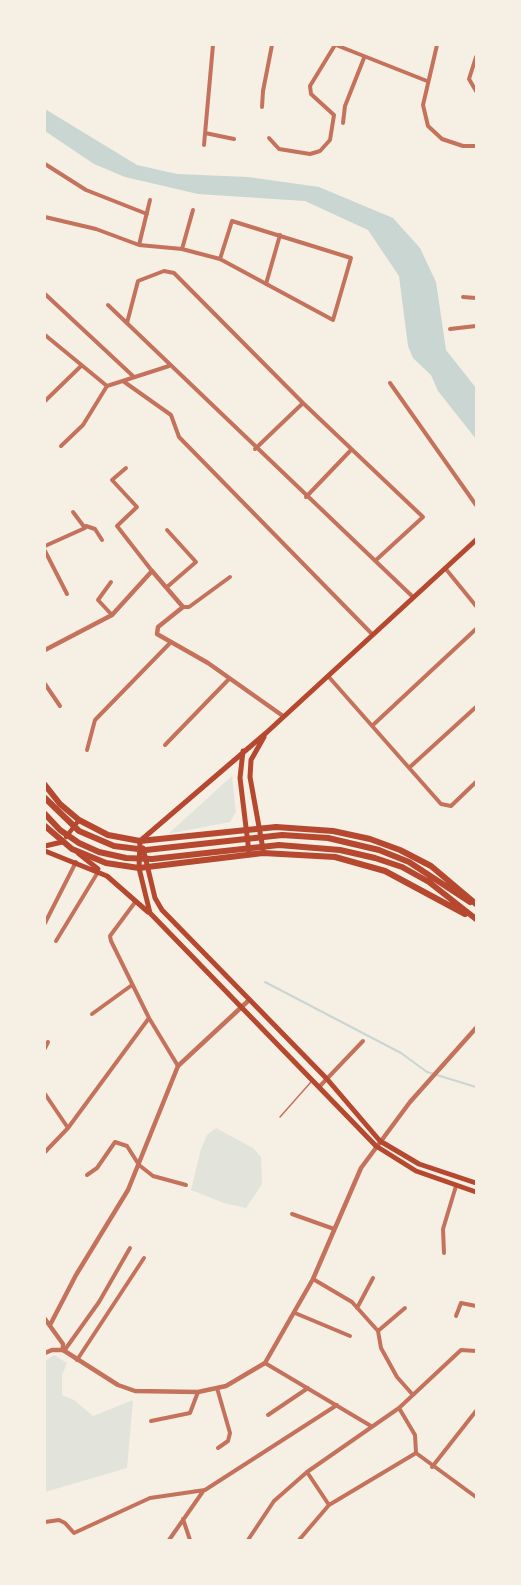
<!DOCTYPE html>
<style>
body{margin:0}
#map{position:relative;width:521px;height:1585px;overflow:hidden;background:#f6efe4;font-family:"Noto Serif",serif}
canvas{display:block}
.frame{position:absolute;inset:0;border:46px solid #f6efe4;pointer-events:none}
</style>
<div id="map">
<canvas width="521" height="1585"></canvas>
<div class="frame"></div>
</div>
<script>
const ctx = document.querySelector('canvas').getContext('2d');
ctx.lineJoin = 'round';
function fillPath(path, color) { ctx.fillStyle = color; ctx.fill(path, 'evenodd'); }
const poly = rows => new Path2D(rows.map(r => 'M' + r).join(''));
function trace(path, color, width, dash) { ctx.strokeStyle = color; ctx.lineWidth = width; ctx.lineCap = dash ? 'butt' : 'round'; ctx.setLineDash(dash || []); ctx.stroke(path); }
const green = poly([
 [232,776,236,812,230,822,168,834],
 [216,1128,253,1148,261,1157,262,1184,246,1208,224,1203,191,1190,201,1149,207,1135],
 [54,1355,67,1363,62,1375,62,1395,74,1400,93,1416,133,1400,127,1468,45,1492,45,1361]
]);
const water = poly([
 [45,109,137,165,177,174,248,177,319,187,393,218,420,248,436,282,446,350,476,388,476,439,438,391,431,375,413,358,408,346,399,276,368,230,305,201,198,194,125,177,94,164,45,131]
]);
const stream = poly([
 [265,982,401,1053,427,1072,476,1087]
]);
const service = poly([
 [280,1117,311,1082]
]);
const minor = poly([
 [336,45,427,81],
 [437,45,423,105,428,126,442,139,463,146,476,146],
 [476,57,469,79,476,91],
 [262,107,263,91,272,45],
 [343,123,345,106,364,58],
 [205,133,234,139],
 [269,138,279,149,310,154,320,151,330,140,334,115,311,94,310,86,335,45],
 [204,145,213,45],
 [45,164,86,190,147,214],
 [45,217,96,229,139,245,182,249,220,259,333,320,351,258,232,221,220,259],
 [139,245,150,200],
 [182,249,193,210],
 [266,284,280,235],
 [45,294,134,377],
 [463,297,476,298],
 [108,305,413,597],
 [127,323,138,281,164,271,174,273,303,403,423,517,375,561],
 [450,329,476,326],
 [45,335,107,386,169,366],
 [123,381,171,415,179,437,372,634],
 [390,383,476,505],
 [45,401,81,366],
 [61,446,83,425,107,386],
 [255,449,303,403],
 [126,468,112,480,137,507,117,526,152,571],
 [306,497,351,450],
 [86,526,95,529,102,540],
 [45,546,85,528,73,512],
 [45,551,67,594],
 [445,568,476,606],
 [111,582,98,600,112,615],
 [167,587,196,562,167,530],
 [183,607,189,607,230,577],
 [328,676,441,804,451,806,476,782],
 [45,684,60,706],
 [373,725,476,629],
 [165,745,229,679],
 [87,750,95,720,171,642],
 [410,767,476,707],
 [136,901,110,936,111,941,149,1018,178,1066],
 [45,923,76,862],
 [56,941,98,872],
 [92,1014,132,985],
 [45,1048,48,1042],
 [320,1086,363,1041],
 [45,1094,68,1128],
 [45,1152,68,1128,149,1018],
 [87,1175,97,1168,115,1142,127,1146,139,1165,153,1176,186,1185],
 [292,1214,334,1229],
 [444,1253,443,1229,456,1186],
 [313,1279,352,1302,378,1331,381,1348,397,1377,413,1395],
 [357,1308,373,1278],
 [295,1313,350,1336],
 [456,1316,461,1303,476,1306],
 [378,1331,405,1308],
 [64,1351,99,1302,130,1248],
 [77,1360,144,1258],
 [265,1363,371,1426],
 [217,1388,230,1433,228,1441,218,1448],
 [399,1408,415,1435,416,1453,476,1497],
 [268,1415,308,1388],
 [151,1421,190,1413,198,1392],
 [432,1467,476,1411],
 [307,1472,329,1505],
 [183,1519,190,1540],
 [45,1522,59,1520,65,1523,74,1533,150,1498,205,1490,337,1405],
 [169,1540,204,1490],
 [248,1540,274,1501,307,1472,399,1408,461,1350,476,1351],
 [299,1540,329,1505,416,1453]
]);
const tertiary = poly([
 [45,650,112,615,152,571,183,607,158,627,157,634,208,663,283,716],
 [45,1319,63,1344,63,1350],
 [50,1325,76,1275,128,1190,178,1066,248,1001],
 [45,1353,52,1350,63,1350,118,1385,135,1391,198,1392,226,1386,265,1363,313,1279,361,1168,410,1102,476,1028]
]);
const secondary = poly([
 [66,837,79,820]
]);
const primary = poly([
 [243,751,240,778,249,852],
 [140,841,139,868,150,913,376,1146,416,1171,476,1192],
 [140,841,266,733,476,540],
 [45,846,62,842],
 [143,848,155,898,162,910,327,1079,380,1141,419,1164,476,1183],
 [263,849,250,777,251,760,264,737],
 [45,851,107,876,148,912],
 [78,853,98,869]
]);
const trunk = poly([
 [45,785,60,804,79,820,108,835,140,841,276,827,333,831,370,839,400,850,431,866,476,904],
 [45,798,79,831,114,846,146,850,282,835,328,838,379,850,409,862,470,902],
 [45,814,60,830,79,843,99,852,126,858,152,859,279,845,340,850,375,858,402,867,429,882,476,919],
 [45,826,72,849,106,863,139,868,263,853,335,857,385,871,465,914]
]);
fillPath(green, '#e2e4dc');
fillPath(water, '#c9d6d2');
trace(stream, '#c9d6d2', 2);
trace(service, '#c5725c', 1.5);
trace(minor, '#c5725c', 4);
trace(tertiary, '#c5725c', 4.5);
trace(secondary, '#b5482f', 4.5);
trace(primary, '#b5482f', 5);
trace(trunk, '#b5482f', 6);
</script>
